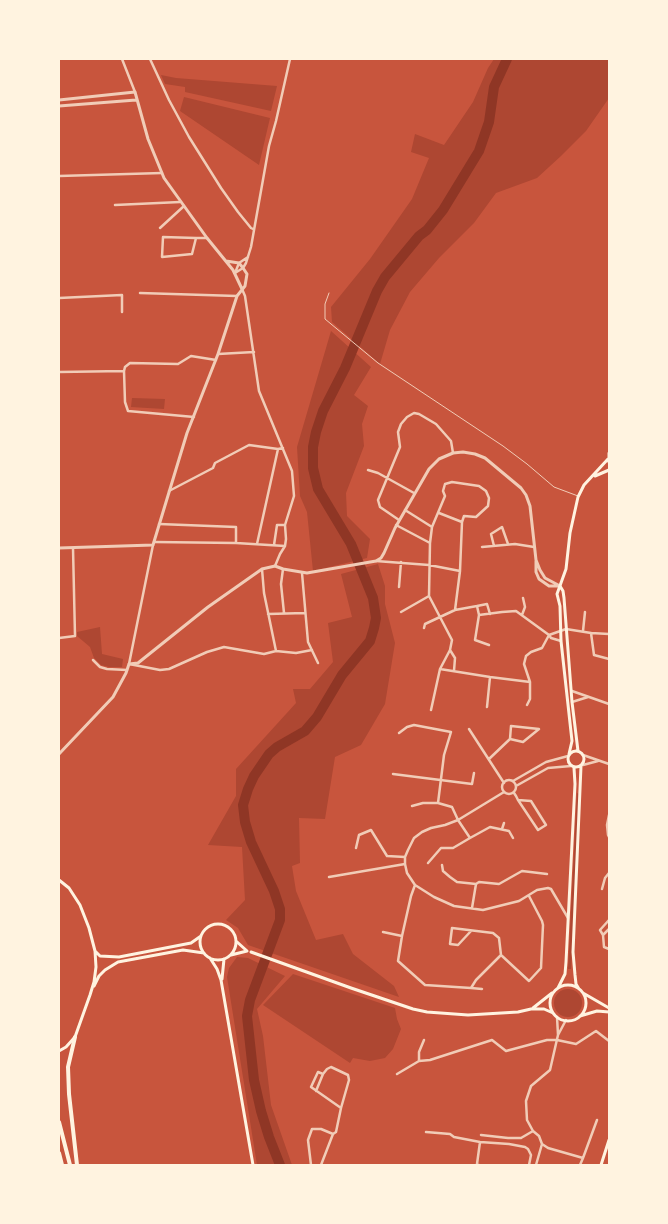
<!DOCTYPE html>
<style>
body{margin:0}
#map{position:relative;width:668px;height:1224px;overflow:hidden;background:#c8553d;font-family:"Times New Roman",serif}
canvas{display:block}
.frame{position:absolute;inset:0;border:60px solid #fff3e0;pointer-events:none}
</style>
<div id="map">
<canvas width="668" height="1224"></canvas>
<div class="frame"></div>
</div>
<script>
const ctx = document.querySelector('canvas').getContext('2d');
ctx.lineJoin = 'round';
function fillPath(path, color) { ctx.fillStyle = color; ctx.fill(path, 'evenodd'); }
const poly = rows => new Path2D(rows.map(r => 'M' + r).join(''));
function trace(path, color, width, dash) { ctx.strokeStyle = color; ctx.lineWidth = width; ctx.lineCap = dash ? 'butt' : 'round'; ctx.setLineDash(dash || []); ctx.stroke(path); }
const green = poly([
 [494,59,609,59,609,98,586,131,561,156,537,178,496,193,474,223,439,258,410,292,390,330,380,364,332,322,331,307,370,259,412,199,429,158,411,152,415,134,444,145,473,102,488,68],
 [161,75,176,78,277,86,271,111,185,92,185,87,165,84],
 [184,97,270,118,259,165,180,111],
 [331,331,371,367,354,395,368,406,362,424,364,446,346,493,347,516,370,539,367,558,313,571,307,512,300,496,297,447],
 [132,398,165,399,164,409,131,407],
 [378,564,385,586,385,604,395,643,385,704,361,745,335,757,325,819,299,818,300,863,292,866,296,891,316,940,343,934,353,954,394,986,399,997,248,945,238,928,226,920,245,900,242,847,208,845,236,796,236,769,296,703,293,689,310,689,333,662,328,623,352,617,341,574],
 [100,627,102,654,123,659,122,667,109,667,101,665,94,658,90,647,77,636,77,632],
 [577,793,579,794,571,969,568,969],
 [237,957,248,958,285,976,257,1009,263,1036,271,1105,292,1165,257,1165,227,977,229,968],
 [293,974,395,1008,397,1019,401,1029,393,1049,385,1058,370,1061,353,1058,350,1063,263,1005],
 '554 1003a14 14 0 1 1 28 0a14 14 0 1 1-28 0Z'
]);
const river = poly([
 [280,1165,269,1137,261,1111,254,1080,247,1016,250,1000,280,920,280,909,274,891,251,842,245,822,243,805,248,789,254,776,269,754,277,747,305,731,317,717,342,675,370,641,374,628,376,618,373,598,351,544,318,489,313,468,313,447,316,432,323,411,345,368,377,291,385,277,419,236,427,230,443,210,479,151,489,122,494,87,507,59]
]);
const service = poly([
 [329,293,325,304,325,319,378,363,503,446,527,464,554,487,578,496]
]);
const minor = poly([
 [122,59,135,92],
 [150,59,169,100,189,137,221,188,238,212,251,228,253,229],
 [59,176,162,173],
 [115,205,180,202],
 [160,228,184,206],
 [196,238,192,254,162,257,163,237,196,238,207,238],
 [235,273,243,268,246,263,251,247,269,146,276,121,290,59],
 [235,273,239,263,248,257],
 [242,289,245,296,259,391,292,471,294,496,285,525,286,539,285,546,280,554,275,566],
 [140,293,237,296],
 [59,298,122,295,122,312],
 [218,354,254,352],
 [124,371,125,402,128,411,194,417],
 [124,371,125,367,130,363,178,364,191,356,216,360],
 [59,372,124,371],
 [368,470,378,473,414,493],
 [169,491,213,468,215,463,249,445,278,449,283,448],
 [405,510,432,527],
 [439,513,462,522],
 [399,520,380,507,378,500,400,447,398,432,401,424,407,417,414,413,419,414,436,424,451,441,453,453],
 [159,524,236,527,236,543],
 [396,525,430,543],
 [154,542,236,543,285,546],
 [257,544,278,449],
 [153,545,129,664,160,670,169,669,207,652,224,647,264,654,276,651,296,653,312,650],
 [274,545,277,525,285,525],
 [494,546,491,534,502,527,508,544],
 [482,547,515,544,534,547],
 [376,561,429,565,460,571],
 [262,569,264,593,276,651],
 [283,569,281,584,284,613],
 [302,573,308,642,318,663],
 [399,587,401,562],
 [477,606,487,604,490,614],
 [401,612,429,596],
 [268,614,305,613],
 [522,615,525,607,523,598],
 [424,628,425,624,455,610],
 [583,631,585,612],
 [591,633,609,634],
 [59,638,75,636,73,548],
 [489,645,475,640,479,615,502,612,516,611,549,635,566,629,591,633,594,655,609,659],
 [450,650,455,658,454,671],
 [93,660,100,667,107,669,127,670],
 [440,669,450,650,452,640,429,596,430,543,432,527,445,496,443,491,445,484,452,482,479,486,486,491,489,498,488,506,476,517,464,516,462,522,460,571,455,610,477,606,479,615],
 [572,691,609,704],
 [572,702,588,697],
 [527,705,530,699,530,682],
 [487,707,490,677],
 [431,710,440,669,490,677,530,682,524,664,526,656,531,652,542,648,549,635,551,638,561,641],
 [469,729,504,783],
 [399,733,407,727,414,725,451,732,444,755,438,803,452,807,458,820,470,838,453,848,441,848,428,863],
 [583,755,609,764],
 [489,759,510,739,523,742,539,729,511,726,510,739],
 [583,765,598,761],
 [393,774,472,784,474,773],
 '502 787a7 7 0 1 1 14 0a7 7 0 1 1-14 0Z',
 [513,781,546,762,568,756],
 [516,786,548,768,571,766],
 [504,792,458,820,445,825,431,828,422,832,414,838,408,850,405,857,405,864,407,873,415,885,434,897,454,906,483,910,519,901,537,890,548,888,551,889,568,918],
 [514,793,516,796,518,800,538,830,546,825,531,801,518,800],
 [412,806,423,803,438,803],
 [609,815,607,825,608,835,609,837],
 [502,829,504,823],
 [470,838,490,827,509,831,513,838],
 [356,848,359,835,371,830,387,856,405,857],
 [442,865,443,871,450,877,457,882,476,884],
 [329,877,405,864],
 [415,885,411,896,402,936,398,961,425,985,471,988,476,980,501,955,529,981,541,968,543,925,542,921,529,896],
 [602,889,605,878,609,873],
 [472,908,476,884,479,882,499,884,522,871,547,874],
 [609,920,600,930,603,935,609,929],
 [471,931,458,945,450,944,452,928,493,933,499,938,501,955],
 [383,932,402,936],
 [603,935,604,947,609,949],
 [471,988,482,989],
 [557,1017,558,1035,566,1020],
 [419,1061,419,1052,424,1040],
 [323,1074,327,1069,331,1067,348,1075,349,1080,341,1108],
 [397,1074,419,1061,430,1060,492,1040,506,1051,547,1040,557,1040,576,1044,596,1031,609,1041],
 [316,1091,323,1074,318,1072,311,1087,341,1108,336,1132,333,1134],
 [426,1132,450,1134,454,1137,480,1142,509,1144,525,1147,528,1149,531,1155,529,1165],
 [481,1135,508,1138,521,1138,533,1131],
 [542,1144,548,1148,583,1158,597,1120],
 [311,1165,308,1140,312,1129,321,1129,333,1134,321,1165],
 [479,1165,477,1164,480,1142],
 [536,1165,542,1144,539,1136,533,1131,527,1120,526,1101,531,1086,550,1070,558,1035],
 [580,1165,583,1158]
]);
const tertiary = poly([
 [59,100,135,92,148,139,164,178,207,238,233,270,242,289],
 [59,106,136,100],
 [59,548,153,545,187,433,218,354,237,296,245,286,247,274,243,268,239,263,226,261],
 [536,561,536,572,539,579,549,586,560,586],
 [59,754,113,697,126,673,129,664,138,663,208,607,262,569,275,566,283,569,307,573,376,561,381,558,384,553,395,528,429,469,439,459,453,453,463,452,475,454,485,458,521,488,526,495,530,506,536,560,540,570,545,578,560,586]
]);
const secondary = poly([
 [609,453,609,462],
 [595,476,609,470],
 [560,586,563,591,564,598,572,702,578,751],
 '568 759a8 8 0 1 1 16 0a8 8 0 1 1-16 0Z',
 [569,754,572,741,561,641,560,606,557,594,566,569,570,533,578,497,584,485,608,459],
 [59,880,69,888,80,905,89,928,95,951,96,967,94,982,90,995,75,1037,66,1047,59,1051],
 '200 942a18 18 0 1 1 36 0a18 18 0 1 1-36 0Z',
 [236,941,247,951],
 [95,951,100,956,119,957,191,943,201,936],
 [251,952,351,988,413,1009,427,1012,468,1015,518,1012,531,1009,544,1009,553,1013],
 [231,955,247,951],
 [210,958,217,969,221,980,253,1165],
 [222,979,224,959],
 '550 1003a18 18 0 1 1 36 0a18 18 0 1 1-36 0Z',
 [94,986,99,976,105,970,118,962,183,950,204,953],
 [558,988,565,974,566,962,575,784,574,768],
 [579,989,576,984,575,975,573,952,581,766],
 [583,993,609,1008],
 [533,1008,552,993],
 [580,1016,597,1011,609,1012],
 [601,1165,609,1140]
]);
const trunk = poly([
 [75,1037,68,1067,69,1094,77,1165],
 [59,1122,70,1165],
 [59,1153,62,1165]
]);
fillPath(green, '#ae4732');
trace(river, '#8f3625', 10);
trace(service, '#f1ccb7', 1);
trace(minor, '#f1ccb7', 2.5);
trace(tertiary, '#f1ccb7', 3);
trace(secondary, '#fff3e0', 3);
trace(trunk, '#fff3e0', 4);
</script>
